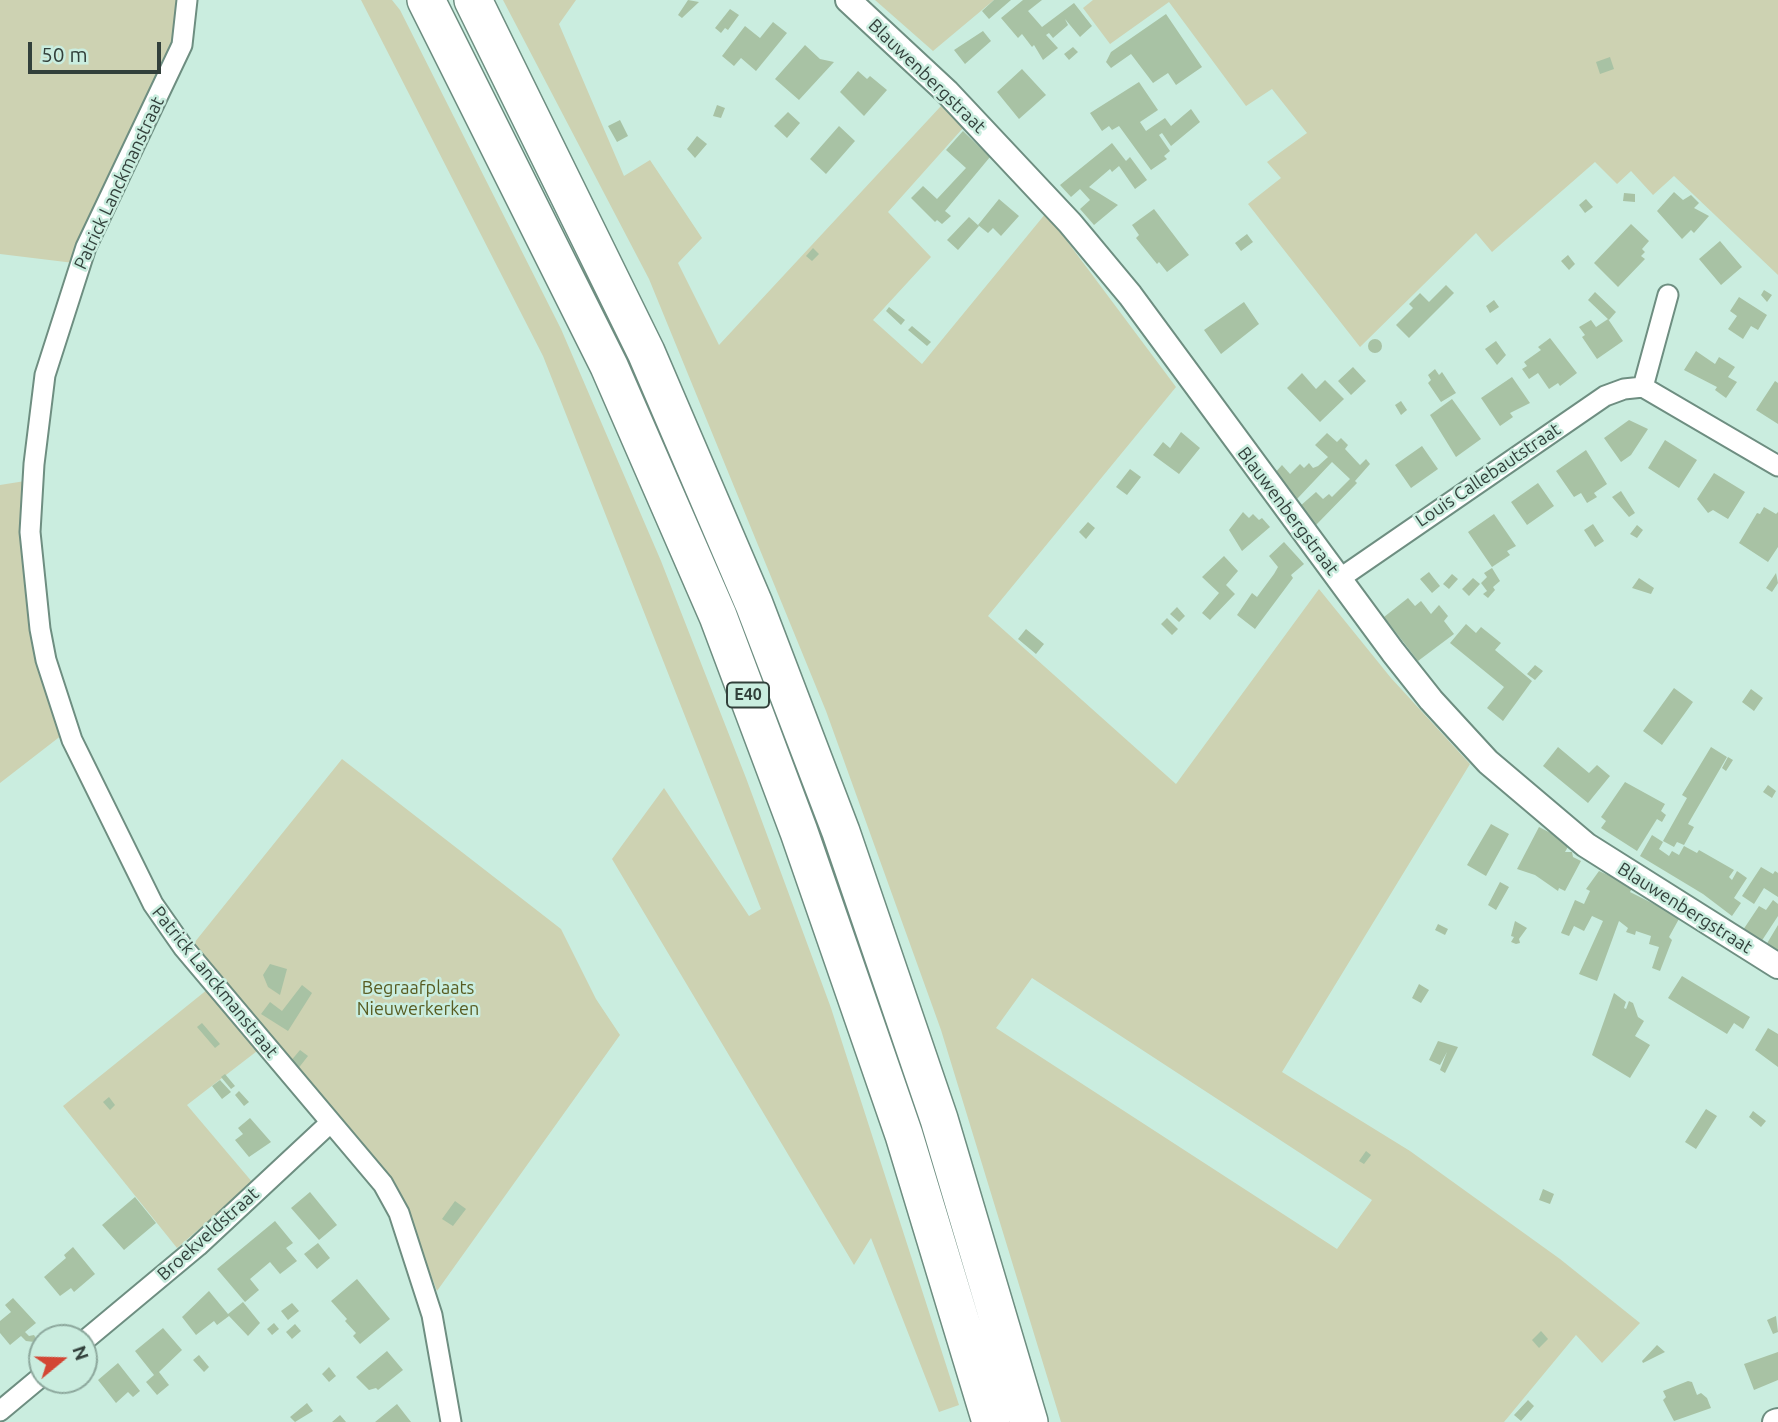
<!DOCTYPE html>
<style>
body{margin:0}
#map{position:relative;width:1778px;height:1422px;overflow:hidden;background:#caeddf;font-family:Ubuntu,sans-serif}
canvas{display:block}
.north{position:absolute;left:28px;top:1324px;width:70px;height:70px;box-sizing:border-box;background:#caeddf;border:2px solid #8da89d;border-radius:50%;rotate:71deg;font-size:19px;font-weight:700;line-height:28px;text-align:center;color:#32403b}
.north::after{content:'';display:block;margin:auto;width:24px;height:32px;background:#d34634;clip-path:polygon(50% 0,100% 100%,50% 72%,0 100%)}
.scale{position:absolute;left:28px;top:42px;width:133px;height:32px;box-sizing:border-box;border:4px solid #32403b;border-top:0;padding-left:9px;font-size:21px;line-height:24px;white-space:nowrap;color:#32403b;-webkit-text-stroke:5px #caeddf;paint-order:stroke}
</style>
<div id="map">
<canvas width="1778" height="1422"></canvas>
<div class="north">N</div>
<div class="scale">50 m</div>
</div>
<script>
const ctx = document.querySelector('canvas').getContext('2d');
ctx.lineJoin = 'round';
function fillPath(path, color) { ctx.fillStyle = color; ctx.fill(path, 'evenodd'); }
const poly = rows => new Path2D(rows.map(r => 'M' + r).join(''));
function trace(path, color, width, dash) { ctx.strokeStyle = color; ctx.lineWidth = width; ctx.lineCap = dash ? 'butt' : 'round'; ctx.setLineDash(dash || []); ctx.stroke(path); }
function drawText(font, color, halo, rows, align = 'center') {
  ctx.font = font + ' Ubuntu,sans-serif'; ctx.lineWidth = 5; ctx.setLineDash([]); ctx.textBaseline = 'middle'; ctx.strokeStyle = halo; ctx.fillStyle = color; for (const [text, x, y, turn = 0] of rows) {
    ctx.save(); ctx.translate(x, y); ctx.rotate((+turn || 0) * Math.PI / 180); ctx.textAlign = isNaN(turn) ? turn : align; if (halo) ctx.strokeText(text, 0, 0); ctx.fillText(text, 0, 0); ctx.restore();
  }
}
const green = poly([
 [0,0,182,0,182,21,74,263,0,254],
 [361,0,392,0,400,10,561,329,661,561,746,778,831,1008,959,1405,939,1412,871,1238,854,1265,612,859,664,788,749,916,761,909,543,356],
 [503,0,576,0,559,24,624,176,650,160,702,238,678,263,719,345,941,106,963,128,888,212,931,257,873,320,922,364,1046,213,1176,387,988,616,1176,784,1319,589,1391,678,1470,764,1282,1072,1410,1151,1560,1259,1640,1323,1602,1363,1576,1335,1504,1422,1061,1422,941,1030,826,711,649,279],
 [1032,978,1372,1200,1337,1249,996,1028],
 [875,0,994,0,933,51],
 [1093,0,1778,0,1778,275,1674,176,1653,195,1631,171,1617,184,1595,162,1492,252,1476,233,1360,347,1248,204,1281,178,1267,162,1307,133,1272,89,1246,106,1169,2,1110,44,1083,8],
 [25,481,23,562,29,621,62,735,0,783,0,485],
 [342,759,561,929,596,999,620,1035,437,1291,406,1211,190,948],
 [208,989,261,1048,187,1105,253,1183,177,1248,63,1106]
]);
const building = poly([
 [688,0,699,2,682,18,678,15],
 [994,0,1011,0,989,19,982,11],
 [1023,0,1042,0,1028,11,1042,27,1074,3,1092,26,1080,37,1065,19,1068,25,1053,38,1049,33,1046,35,1058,48,1043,60,1034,45,1032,47,1022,34,1018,38,1001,18],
 [730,9,739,15,728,30,725,28,721,33,715,28],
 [1166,14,1202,67,1176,85,1168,73,1153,83,1131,54,1111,68,1106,62,1111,52],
 [773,22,787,33,756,71,741,58,734,66,722,56,745,26,760,38],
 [983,31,991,41,965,64,954,50],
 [805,45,820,59,834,62,799,100,775,79],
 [1073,47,1078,52,1069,60,1064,54],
 [1610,57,1614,69,1600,74,1596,62],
 [1022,69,1046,95,1019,119,997,92],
 [858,71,867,79,870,76,887,90,864,116,840,92],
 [1139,82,1158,110,1140,122,1146,131,1165,118,1171,126,1191,109,1200,122,1171,146,1162,133,1159,135,1170,151,1164,156,1167,159,1151,170,1119,126,1112,130,1109,126,1102,131,1090,113],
 [717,105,725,108,721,118,713,116],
 [788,112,800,123,787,138,774,126],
 [620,120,628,136,617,142,608,126],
 [839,126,855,141,826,174,810,159],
 [963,131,990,157,945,211,951,216,942,224,937,220,935,222,911,198,923,186,937,199,966,168,946,150],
 [697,136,707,144,695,158,687,149],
 [1112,143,1126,161,1130,157,1147,180,1135,189,1119,166,1112,172,1110,169,1089,187,1118,205,1094,225,1080,209,1090,200,1080,189,1071,197,1060,185],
 [1674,192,1683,200,1691,195,1699,203,1694,208,1709,216,1694,233,1691,230,1682,239,1657,211],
 [1624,193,1635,194,1635,202,1623,201],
 [999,199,1019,216,1001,236,993,228,988,233,978,225],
 [1586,199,1593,207,1585,213,1579,205],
 [1154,209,1189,255,1167,272,1159,262,1157,264,1136,238,1139,235,1132,225],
 [969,217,979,226,958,250,947,240],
 [1631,224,1649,241,1642,249,1645,252,1641,256,1645,259,1618,287,1594,263],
 [1247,234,1253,242,1241,251,1235,243],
 [1720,241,1742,267,1721,285,1699,259],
 [813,248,819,254,812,261,806,256],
 [1568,255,1575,264,1569,270,1561,261],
 [1446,285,1454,293,1409,338,1396,325,1413,308,1409,304,1420,293,1429,302],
 [1764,290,1772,295,1767,302,1761,295],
 [1595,292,1616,312,1609,320,1588,300],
 [1739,297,1767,315,1758,330,1751,326,1743,339,1728,329,1737,316,1730,311],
 [1494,300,1499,307,1490,313,1486,306],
 [1244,302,1259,324,1221,354,1204,330],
 [889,307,905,320,901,325,886,311],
 [1608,319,1623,341,1597,359,1582,337,1585,335,1579,327,1591,320,1596,327],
 [912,326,931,342,927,346,908,330],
 [1550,338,1577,373,1560,386,1558,383,1549,389,1538,373,1529,379,1522,369,1527,366,1524,362,1541,350,1538,347],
 '1368 346a7 7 0 1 1 14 0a7 7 0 1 1-14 0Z',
 [1496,341,1506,355,1497,365,1485,349],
 [1696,351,1715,364,1719,357,1735,367,1728,377,1737,382,1726,398,1715,390,1717,387,1684,370],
 [1353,367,1366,381,1351,395,1338,381],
 [1435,369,1439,375,1442,372,1456,393,1441,402,1428,383,1431,380,1428,375],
 [1302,373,1316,389,1325,380,1344,399,1320,422,1287,388],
 [1512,377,1530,403,1510,413,1513,417,1500,426,1481,398],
 [1775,381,1778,383,1778,424,1756,410],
 [1452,399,1481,439,1456,457,1430,415],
 [1401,401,1407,410,1401,415,1395,405],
 [1629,420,1648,429,1631,455,1621,462,1604,438],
 [1181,432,1200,448,1179,474,1153,455,1163,442,1170,448],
 [1327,433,1337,442,1341,438,1348,445,1345,449,1360,465,1366,459,1370,464,1355,481,1357,483,1316,525,1299,507,1316,492,1323,499,1329,494,1332,497,1350,479,1332,462,1297,499,1274,474,1282,465,1290,474,1300,464,1304,468,1309,463,1313,468,1318,466,1328,457,1315,445],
 [1665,440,1697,460,1679,488,1648,468],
 [1422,446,1438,469,1411,488,1395,465],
 [1586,450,1607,484,1594,493,1597,497,1587,503,1581,493,1574,497,1556,471],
 [1130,469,1141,477,1127,495,1116,487],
 [1714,473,1745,492,1728,519,1713,510,1708,513,1697,499],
 [1538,483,1554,506,1527,525,1511,502],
 [1621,491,1635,513,1629,517,1612,497],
 [1764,507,1776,514,1778,512,1778,547,1768,562,1739,543,1757,513,1760,514],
 [1243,512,1249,518,1253,514,1259,520,1262,518,1270,527,1242,551,1229,530],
 [1494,514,1516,546,1507,551,1510,555,1492,567,1468,532],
 [1088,522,1095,528,1086,539,1079,532],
 [1593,524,1604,541,1595,547,1584,530],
 [1637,525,1643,530,1637,538,1630,534],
 [1284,542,1304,564,1291,575,1293,578,1255,629,1237,615,1252,593,1257,597,1274,574,1278,567,1269,556],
 [1224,556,1238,571,1226,585,1235,594,1210,620,1202,613,1219,593,1202,577],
 [1492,568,1500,581,1493,587,1495,590,1488,598,1483,594,1487,591,1481,583,1487,577,1484,573],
 [1429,572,1440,586,1432,593,1420,579],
 [1776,573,1778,583,1772,592,1766,588],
 [1452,574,1458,579,1449,589,1443,584],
 [1473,578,1480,584,1469,596,1462,589],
 [1639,578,1654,588,1651,594,1632,588],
 [1408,598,1415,606,1421,601,1431,614,1439,605,1448,616,1444,621,1454,634,1418,661,1384,617],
 [1177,607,1185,616,1179,622,1170,614],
 [1167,618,1178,629,1172,635,1161,624],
 [1466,624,1476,633,1481,627,1501,643,1495,650,1532,681,1503,721,1487,708,1504,687,1450,643],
 [1026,629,1044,644,1036,654,1018,639],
 [1535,665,1543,671,1535,680,1527,674],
 [1674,688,1693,702,1662,745,1643,731],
 [1751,689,1763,698,1754,711,1742,702],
 [1558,747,1589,773,1597,765,1610,776,1588,803,1543,766],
 [1711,747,1727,757,1688,824,1694,827,1684,845,1677,842,1674,847,1663,841,1687,798,1682,795],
 [1728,757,1733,760,1726,771,1722,768],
 [1625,782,1665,804,1661,811,1666,815,1662,822,1657,819,1637,851,1601,828,1606,821,1601,817],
 [1768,785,1776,791,1772,798,1763,792],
 [1491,824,1509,834,1486,876,1467,865],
 [1539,827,1570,843,1565,852,1572,852,1573,857,1581,861,1565,891,1559,888,1558,891,1535,875,1517,869],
 [1652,835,1663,842,1659,849,1669,856,1672,851,1679,855,1684,846,1697,853,1699,850,1734,870,1729,877,1732,880,1737,871,1747,878,1734,898,1741,903,1732,916,1703,894,1640,856],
 [1761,867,1773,874,1775,871,1778,873,1778,897,1764,888,1754,904,1742,896],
 [1599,871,1633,886,1630,892,1680,917,1669,937,1672,940,1660,971,1652,968,1659,947,1649,944,1651,936,1636,931,1635,935,1626,932,1628,928,1619,921,1597,981,1579,974,1603,921,1592,916,1584,931,1574,926,1569,936,1561,933,1575,900,1584,904,1590,891,1586,889],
 [1500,882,1509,887,1496,910,1488,905],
 [1773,900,1778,904,1778,916,1761,942,1743,930,1759,906,1766,910],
 [1515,921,1527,928,1519,939,1520,943,1516,944,1511,942,1514,937,1511,936],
 [1438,924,1448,929,1445,935,1435,930],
 [1778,925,1778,952,1766,945],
 [270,964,287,969,280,995,268,987,263,975],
 [1682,976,1750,1017,1743,1029,1734,1023,1727,1034,1668,998],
 [1419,984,1429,990,1421,1003,1412,998],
 [302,985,312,993,288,1031,261,1014,270,1002,282,1011],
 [1614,993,1626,1002,1624,1008,1626,1009,1629,1001,1633,1003,1638,1017,1644,1021,1635,1036,1650,1045,1630,1078,1592,1055],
 [202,1023,220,1044,215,1048,197,1027],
 [1768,1028,1778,1034,1778,1067,1755,1050],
 [1438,1041,1458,1047,1445,1073,1440,1070,1447,1052,1440,1065,1429,1060],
 [300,1050,308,1056,297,1070,290,1062],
 [225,1074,235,1086,231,1089,221,1077],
 [220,1080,231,1092,222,1099,212,1086],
 [239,1091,249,1102,244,1106,235,1095],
 [109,1097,115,1105,110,1110,103,1102],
 [1706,1109,1717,1116,1696,1149,1685,1142],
 [1753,1111,1766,1121,1761,1127,1749,1117],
 [250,1118,271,1142,249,1157,235,1140,243,1134,238,1128],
 [1366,1151,1371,1155,1364,1164,1359,1161],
 [1543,1189,1554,1194,1550,1204,1539,1200],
 [310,1192,337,1225,319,1240,291,1208],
 [135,1197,156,1223,124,1250,102,1225],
 [455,1201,466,1209,453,1226,442,1219],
 [275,1221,293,1243,286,1248,297,1261,280,1274,270,1262,250,1279,259,1290,245,1302,217,1269],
 [318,1243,330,1258,317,1269,304,1254],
 [73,1247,95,1274,74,1292,71,1288,60,1296,44,1277,66,1258,64,1255],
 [357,1279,390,1319,360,1344,353,1336,356,1333,345,1321,347,1319,331,1301],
 [209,1291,228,1314,243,1302,260,1323,248,1336,229,1316,217,1325,214,1321,196,1335,182,1317],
 [13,1298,36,1323,25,1332,29,1336,34,1335,37,1340,34,1342,26,1341,21,1336,10,1345,0,1333,0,1321,11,1312,5,1305],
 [292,1303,299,1311,288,1320,281,1311],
 [1776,1316,1778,1332,1773,1334,1767,1320],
 [274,1323,279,1329,272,1335,267,1329],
 [295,1324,301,1331,292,1339,286,1332],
 [163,1328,182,1350,159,1372,169,1385,157,1395,146,1382,154,1375,135,1351],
 [1541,1331,1548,1339,1539,1348,1532,1340],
 [1657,1345,1665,1352,1643,1363,1642,1361],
 [387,1351,403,1370,378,1390,376,1388,369,1390,356,1377],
 [1778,1352,1778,1380,1754,1390,1744,1364],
 [199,1355,209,1367,204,1372,193,1360],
 [118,1363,140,1391,133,1397,128,1392,116,1403,98,1380],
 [329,1367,336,1376,329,1382,322,1374],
 [1688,1381,1692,1382,1697,1395,1701,1393,1707,1398,1711,1408,1674,1421,1663,1400,1666,1397,1663,1391],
 [1528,1400,1534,1406,1521,1421,1514,1415],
 [307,1403,313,1411,295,1422,290,1417],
 [397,1404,411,1422,375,1422],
 [340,1415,346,1422,332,1422]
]);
const minor = poly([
 [187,0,182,45,86,247,45,375,34,464,30,532,40,629,46,660,72,740,153,904,183,947,383,1184,399,1213,432,1315,451,1422],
 [1643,387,1668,295],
 [1339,579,1605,396,1624,389,1643,387,1778,466],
 [84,1341,198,1246,330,1123],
 [0,1411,42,1376]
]);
const tertiary = poly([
 [848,0,947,92,1070,223,1130,295,1393,652,1431,700,1488,762,1586,845,1778,966],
 [1775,1422,1778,1421]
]);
const motorway = poly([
 [426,0,609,366,718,616,799,832,904,1135,991,1422],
 [473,0,646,352,754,604,841,832,939,1119,1029,1422]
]);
const shields = [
 [748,695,42]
];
const shieldNames = [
 ["E40",748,695]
];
const streetNames = [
 ["Blauwenbergstraat",927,76,44],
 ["Patrick Lanckmanstraat",119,183,-65],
 ["Louis Callebautstraat",1488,475,-34],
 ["Blauwenbergstraat",1288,511,53],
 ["Blauwenbergstraat",1685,908,32],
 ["Patrick Lanckmanstraat",215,982,51],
 ["Broekveldstraat",208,1234,-42]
];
const parkNames = [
 ["Begraafplaats",418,988],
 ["Nieuwerkerken",418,1009]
];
fillPath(green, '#cdd2b2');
fillPath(building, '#a8c2a4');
trace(minor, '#6e8e81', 23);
trace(tertiary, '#6e8e81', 28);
trace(motorway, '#6e8e81', 40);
trace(minor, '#fff', 19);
trace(tertiary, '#fff', 24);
trace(motorway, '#fff', 37);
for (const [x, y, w] of shields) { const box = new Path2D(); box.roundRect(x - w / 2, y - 12.5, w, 25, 5); ctx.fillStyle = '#caeddf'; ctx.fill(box); trace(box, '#32403b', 2); }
drawText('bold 16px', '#32403b', null, shieldNames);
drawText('18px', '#32403b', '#caeddf', streetNames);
drawText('18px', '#585c22', '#caeddf', parkNames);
</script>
